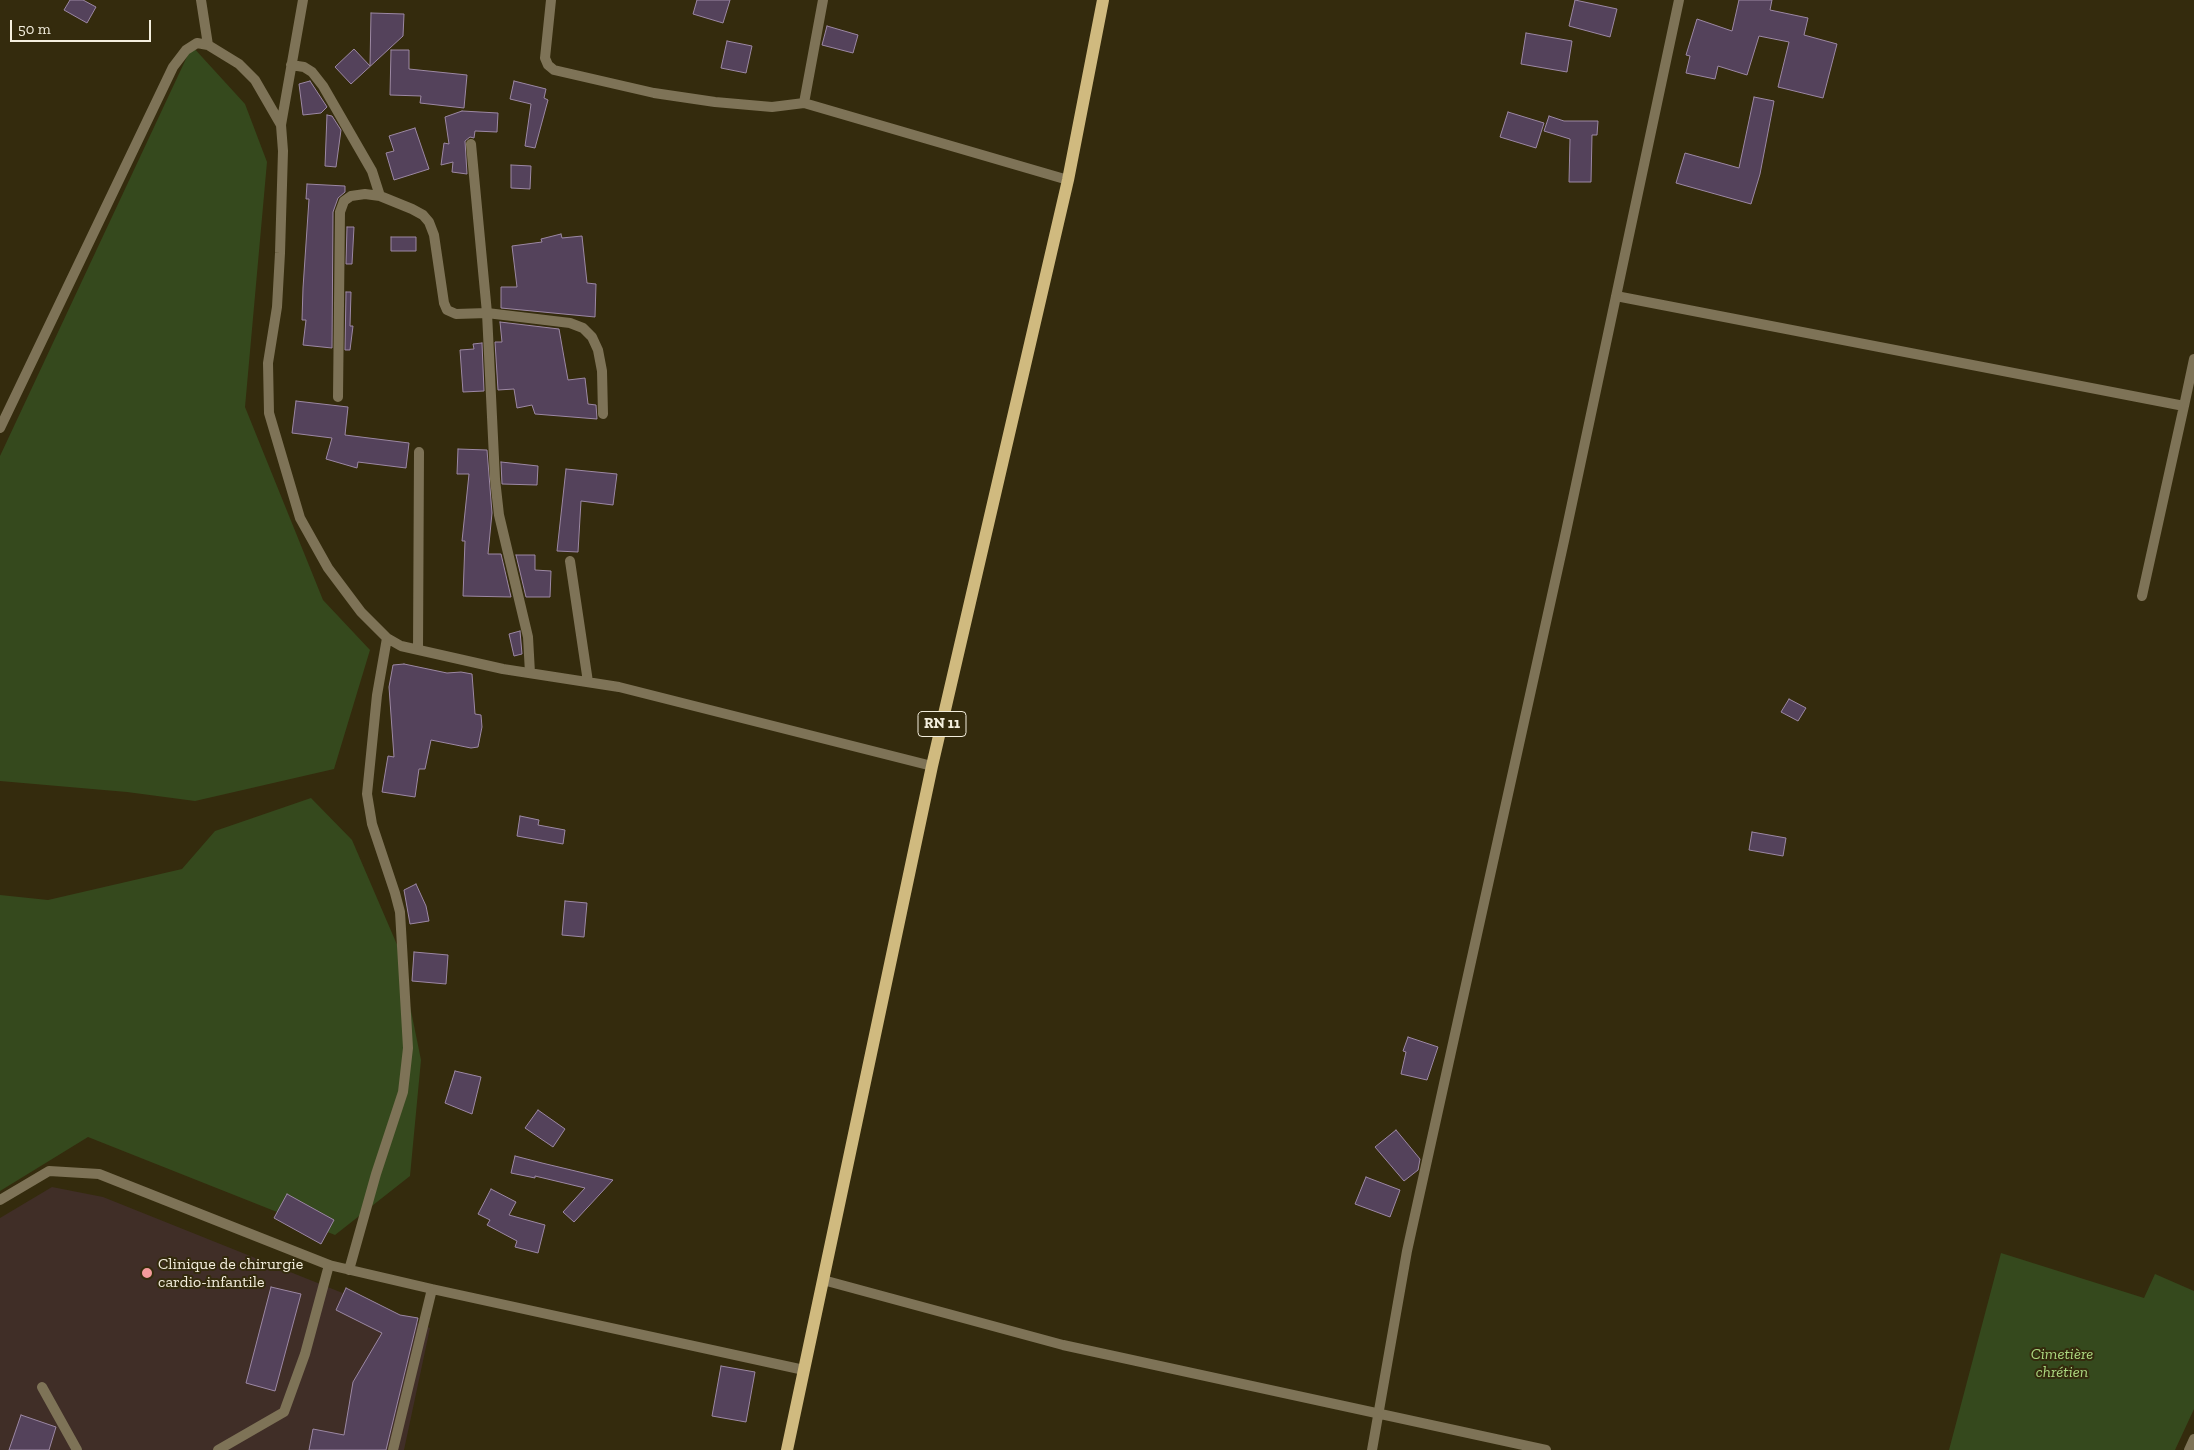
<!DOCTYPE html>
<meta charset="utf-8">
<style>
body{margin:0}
#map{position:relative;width:2194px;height:1450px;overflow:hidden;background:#342b0d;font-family:"Zilla Slab",serif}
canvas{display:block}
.scale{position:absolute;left:10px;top:20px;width:141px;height:22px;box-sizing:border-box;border:2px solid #f4efde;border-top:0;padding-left:6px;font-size:15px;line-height:18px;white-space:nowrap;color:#f4efde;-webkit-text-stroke:4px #342b0d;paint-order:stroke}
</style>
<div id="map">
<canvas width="2194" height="1450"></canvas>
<div class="scale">50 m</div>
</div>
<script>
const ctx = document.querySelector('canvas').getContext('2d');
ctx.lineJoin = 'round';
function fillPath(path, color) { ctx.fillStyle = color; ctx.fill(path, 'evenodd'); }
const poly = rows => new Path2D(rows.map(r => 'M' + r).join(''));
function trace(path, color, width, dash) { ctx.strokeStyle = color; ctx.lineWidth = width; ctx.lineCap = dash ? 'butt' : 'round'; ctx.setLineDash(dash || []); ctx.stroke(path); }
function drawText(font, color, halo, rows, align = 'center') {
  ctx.font = font + ' "Zilla Slab",serif'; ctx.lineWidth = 4; ctx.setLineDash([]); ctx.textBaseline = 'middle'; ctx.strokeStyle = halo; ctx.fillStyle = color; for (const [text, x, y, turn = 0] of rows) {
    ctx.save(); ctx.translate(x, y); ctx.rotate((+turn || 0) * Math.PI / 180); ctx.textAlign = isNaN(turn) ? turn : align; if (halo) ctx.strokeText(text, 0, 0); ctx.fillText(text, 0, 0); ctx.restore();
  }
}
const medical = poly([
 [52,1187,103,1197,430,1328,404,1450,0,1450,0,1218]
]);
const green = poly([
 [192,46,245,104,267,162,245,407,323,600,370,650,334,769,195,801,127,792,0,781,0,456],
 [311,798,352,840,398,947,421,1060,410,1176,335,1235,88,1137,0,1191,0,895,48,900,182,869,215,831],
 [2001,1253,2144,1298,2155,1274,2194,1291,2194,1409,2175,1450,1949,1450]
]);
const building = poly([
 [70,0,83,0,96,7,87,23,64,10,70,0],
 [697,0,730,0,723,23,693,14,697,0],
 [1575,0,1617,9,1610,37,1569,26,1575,0],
 [1739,0,1772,0,1770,10,1808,18,1804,35,1837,44,1823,98,1778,87,1789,42,1759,36,1747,75,1718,66,1715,79,1686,73,1690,56,1686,55,1697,19,1732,31,1739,0],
 [371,13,404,14,403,36,351,84,335,67,354,49,370,66,371,13],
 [827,26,858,35,853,53,822,45,827,26],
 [1526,33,1572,41,1567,72,1521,64,1526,33],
 [727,41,752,46,746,73,721,68,727,41],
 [391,50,409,50,409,69,467,75,464,108,420,103,421,96,390,95,391,50],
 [310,81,327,107,321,113,303,115,299,84,310,81],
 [514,81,546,89,544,98,548,100,535,148,525,146,531,104,510,99,514,81],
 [1754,97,1774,101,1760,174,1751,204,1676,183,1685,153,1739,168,1754,97],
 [462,111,498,113,497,132,475,131,474,138,470,137,465,141,467,174,452,172,453,162,441,165,444,143,449,144,445,117,462,111],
 [1508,112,1544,123,1536,148,1500,137,1508,112],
 [327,115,332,116,341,130,336,167,325,166,327,115],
 [1549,116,1564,121,1598,121,1597,135,1592,135,1591,182,1569,182,1570,139,1544,131,1549,116],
 [415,128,429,169,394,180,386,153,394,151,389,136,415,128],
 [511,165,531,166,530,189,511,188,511,165],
 [307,184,345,186,345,192,338,198,333,212,332,348,303,345,306,320,302,320,303,288,309,199,306,199,307,184],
 [347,227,354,227,352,264,346,264,347,227],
 [561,234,562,238,582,236,587,283,596,284,595,317,501,308,501,287,517,287,512,246,542,242,541,239,561,234],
 [391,237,416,237,416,251,391,251,391,237],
 [346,292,351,292,350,326,353,326,350,350,345,350,346,292],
 [500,322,559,329,568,380,585,378,588,404,596,405,597,419,535,414,532,405,517,408,514,389,498,390,495,342,502,342,500,322],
 [482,343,484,391,463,392,460,350,474,349,473,344,482,343],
 [296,401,348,407,345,435,409,443,406,468,358,462,357,468,326,459,332,438,292,433,296,401],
 [458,449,487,450,492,513,488,554,501,554,511,597,463,596,465,541,462,541,469,474,457,474,458,449],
 [501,462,538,466,537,485,502,484,501,462],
 [566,469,617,474,613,505,581,501,578,552,557,551,566,469],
 [516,555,535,555,535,570,551,571,550,597,526,597,516,555],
 [520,631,522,654,514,656,509,634,520,631],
 [404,664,447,673,461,672,472,674,475,714,481,715,482,727,478,747,471,748,431,740,425,769,419,769,415,797,382,792,388,756,394,757,389,687,393,665,404,664],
 [1789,699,1806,708,1798,721,1781,712,1789,699],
 [520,816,539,820,538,825,565,830,563,844,517,836,520,816],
 [1752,832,1786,838,1783,856,1749,850,1752,832],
 [416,884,426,906,429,921,410,924,404,890,416,884],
 [565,901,587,903,584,937,562,935,565,901],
 [414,952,448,955,446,984,412,981,414,952],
 [1408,1037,1438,1047,1427,1080,1401,1074,1406,1052,1403,1051,1408,1037],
 [455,1071,481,1077,472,1114,445,1103,455,1071],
 [538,1110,565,1129,553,1147,525,1128,538,1110],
 [1396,1130,1420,1159,1418,1170,1404,1181,1375,1147,1396,1130],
 [515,1156,542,1163,613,1180,574,1222,563,1212,585,1188,535,1176,535,1178,511,1173,515,1156],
 [1366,1177,1400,1190,1390,1217,1355,1204,1366,1177],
 [491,1189,516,1202,509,1215,545,1225,538,1253,515,1247,517,1241,487,1225,490,1220,478,1214,491,1189],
 [287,1194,334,1220,321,1244,274,1218,287,1194],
 [271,1287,301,1294,275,1391,246,1383,271,1287],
 [346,1288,400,1315,418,1318,386,1450,309,1450,313,1429,344,1435,353,1382,382,1333,336,1310,346,1288],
 [721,1366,755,1372,746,1422,712,1416,721,1366],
 [21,1415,56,1427,49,1450,9,1450,21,1415]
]);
const lane = poly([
 [42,1387,77,1450],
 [218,1450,284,1412,305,1354,329,1265]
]);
const street = poly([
 [201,0,208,45],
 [551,0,545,58,548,65,554,70,654,93,715,102,772,107,804,103],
 [823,0,804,103,1068,180],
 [291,65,304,67,312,72,323,86,372,171,380,196],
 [281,125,303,0],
 [471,144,487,313,495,479,499,515,528,637,530,673],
 [1616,296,2184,406,2194,359],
 [338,397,340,212,344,201,351,196,365,194,380,196,412,209,423,215,429,222,434,235,444,303,447,310,456,314,487,313,570,323,583,328,592,337,598,350,602,371,603,414],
 [0,428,173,67,186,50,197,43,208,45,239,64,255,80,281,125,283,151,280,253,277,307,268,363,269,413,300,518,328,568,361,612,387,638,401,646,503,669,619,687,932,766],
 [570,561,588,682],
 [2142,596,2184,406],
 [418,650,419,452],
 [0,1200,49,1171,99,1174,329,1265,432,1289,804,1370],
 [349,1270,376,1174,403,1092,408,1048,400,912,395,893,372,824,367,794,377,695,387,638],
 [823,1280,1063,1345,1546,1450],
 [393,1450,432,1289],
 [1372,1450,1407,1251,1564,541,1679,0],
 [2189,1450,2194,1439]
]);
const primary = poly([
 [787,1450,932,766,1068,180,1103,0]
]);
const markers = [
 [147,1273,6,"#f59b9b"]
];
const shields = [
 [942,724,48]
];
const shieldNames = [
 ["RN 11",942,724]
];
const poiNames = [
 ["Clinique de chirurgie",158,1264],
 ["cardio-infantile",158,1282]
];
const parkNames = [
 ["Cimetière",2062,1354],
 ["chrétien",2062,1372]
];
fillPath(medical, '#402e27');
fillPath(green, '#35491d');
fillPath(building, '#54425b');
trace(building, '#9c88a4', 1);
trace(lane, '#7e7357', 10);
trace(street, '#7e7357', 10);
trace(primary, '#d0ba7f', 12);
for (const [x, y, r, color] of markers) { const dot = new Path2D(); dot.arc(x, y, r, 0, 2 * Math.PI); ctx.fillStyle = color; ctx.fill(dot); trace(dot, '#342b0d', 2); }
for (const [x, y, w] of shields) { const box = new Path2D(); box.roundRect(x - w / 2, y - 12.5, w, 25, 4); ctx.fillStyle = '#342b0d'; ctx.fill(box); trace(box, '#f4efde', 1); }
drawText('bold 15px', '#f4efde', null, shieldNames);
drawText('16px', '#f4efde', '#342b0d', poiNames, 'left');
drawText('italic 16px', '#aeda81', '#342b0d', parkNames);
</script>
